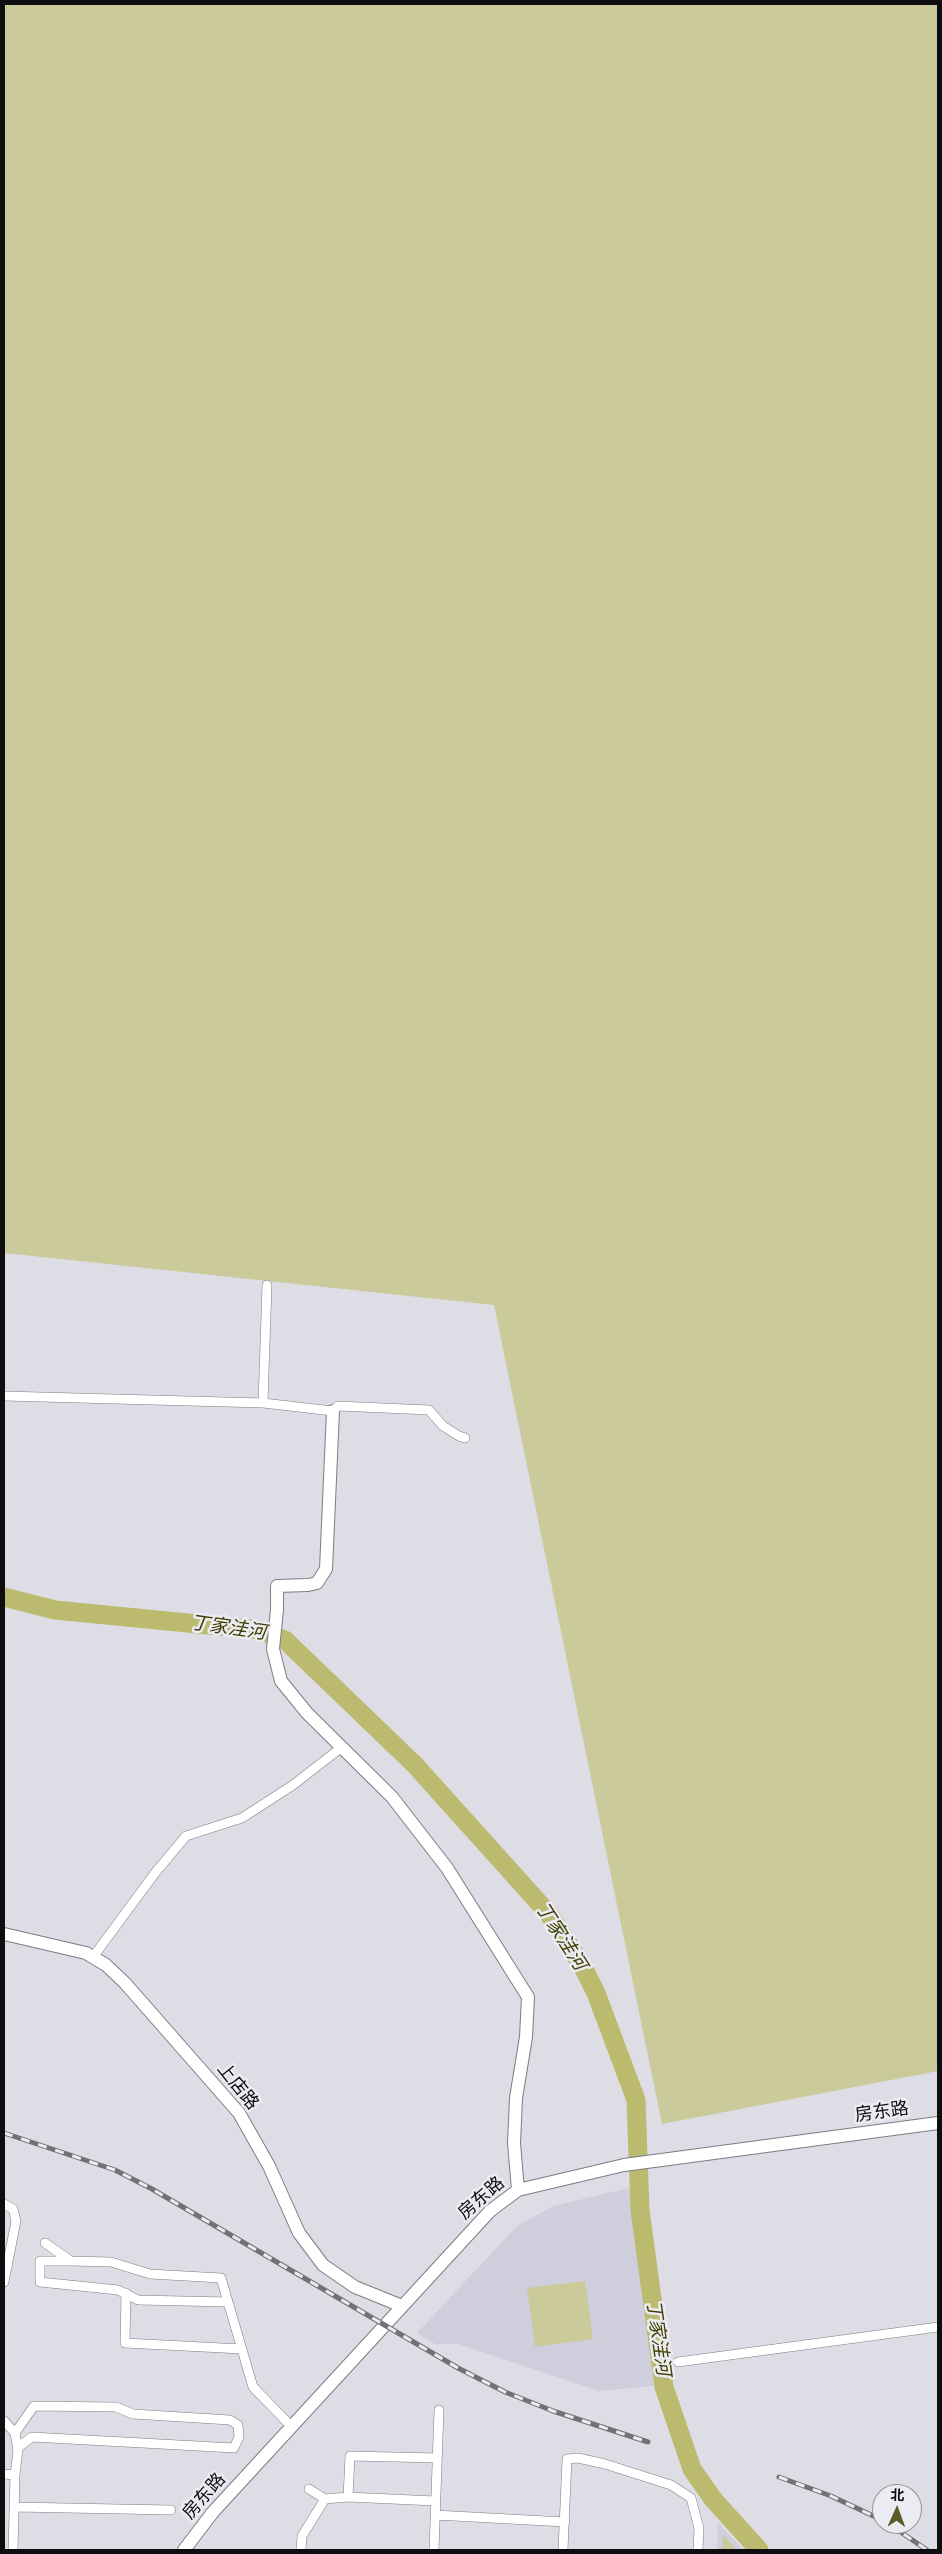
<!DOCTYPE html>
<meta charset="utf-8">
<style>
body{margin:0}
#map{position:relative;width:942px;height:2554px;overflow:hidden;background:#dedde6;font-family:Jost,"Noto Sans SC",sans-serif}
canvas{display:block}
.frame{position:absolute;inset:0;border:5px solid #0e0e11;pointer-events:none}
.north{position:absolute;left:872px;top:2484px;width:50px;height:50px;box-sizing:border-box;background:#ebebf3;border:1px solid #939399;border-radius:50%;rotate:2deg;font-size:14px;font-weight:700;line-height:20px;text-align:center;color:#0e0e11}
.north::after{content:'';display:block;margin:auto;width:18px;height:22px;background:#5b5a26;clip-path:polygon(50% 0,100% 100%,50% 72%,0 100%)}
</style>
<div id="map">
<canvas width="942" height="2554"></canvas>
<div class="frame"></div>
<div class="north">北</div>
</div>
<script>
const ctx = document.querySelector('canvas').getContext('2d');
ctx.lineJoin = 'round';
function fillPath(path, color) { ctx.fillStyle = color; ctx.fill(path, 'evenodd'); }
const poly = rows => new Path2D(rows.map(r => 'M' + r).join(''));
function trace(path, color, width, dash) { ctx.strokeStyle = color; ctx.lineWidth = width; ctx.lineCap = dash ? 'butt' : 'round'; ctx.setLineDash(dash || []); ctx.stroke(path); }
function drawText(font, color, halo, rows, align = 'center') {
  ctx.font = font + ' Jost,"Noto Sans SC",sans-serif'; ctx.lineWidth = 5; ctx.setLineDash([]); ctx.textBaseline = 'middle'; ctx.strokeStyle = halo; ctx.fillStyle = color; for (const [text, x, y, turn = 0] of rows) {
    ctx.save(); ctx.translate(x, y); ctx.rotate((+turn || 0) * Math.PI / 180); ctx.textAlign = isNaN(turn) ? turn : align; if (halo) ctx.strokeText(text, 0, 0); ctx.fillText(text, 0, 0); ctx.restore();
  }
}
const built = poly([
 [629,2188,654,2386,599,2391,458,2344,435,2344,417,2333,516,2227,553,2206],
 [718,2523,744,2550,717,2550]
]);
const green = poly([
 [4,4,938,4,938,2071,662,2124,494,1305,4,1253],
 [585,2281,593,2339,535,2347,527,2288],
 [723,2535,737,2550,722,2550]
]);
const river = poly([
 [4,1597,55,1610,259,1630,285,1640,415,1765,549,1914,583,1967,596,1993,636,2100,640,2210,664,2387,692,2469,713,2499,759,2550]
]);
const street = poly([
 [4,1396,263,1403,333,1411,338,1406,429,1410,443,1426,459,1436,465,1438],
 [263,1403,267,1285],
 [93,1957,155,1873,186,1836,242,1818,293,1785,342,1747],
 [4,2204,13,2209,16,2221,4,2282],
 [45,2243,71,2261,111,2262,150,2274,221,2278,253,2387,292,2427],
 [71,2261,40,2261,40,2282,118,2290,138,2300,228,2302],
 [126,2293,125,2343,242,2349],
 [678,2362,938,2327],
 [4,2421,15,2433,18,2450,15,2475,13,2550],
 [15,2433,34,2406,116,2407,133,2414,230,2420,238,2425,239,2437,234,2448,32,2437,17,2448],
 [4,2474,15,2475],
 [348,2497,435,2501],
 [325,2499,348,2497,350,2456,437,2458],
 [15,2507,171,2510],
 [435,2515,565,2522],
 [301,2550,302,2536,325,2499,309,2489],
 [434,2550,439,2410],
 [563,2550,567,2459,578,2458,605,2464,671,2485,691,2498,699,2528,698,2550]
]);
const secondary = poly([
 [333,1411,326,1569,317,1583,308,1585,277,1586,277,1610,273,1649,281,1681,307,1713,392,1797,447,1868,528,1997,526,2037,516,2098,514,2143,518,2190],
 [4,1934,86,1953,106,1965,125,1983,239,2113,269,2166,299,2233,323,2265,355,2287,402,2306],
 [184,2550,213,2512,490,2211,518,2190,624,2165,938,2123]
]);
const rail = poly([
 [4,2133,115,2170,152,2189,458,2368,505,2392,553,2411,648,2442],
 [779,2477,831,2496,882,2520],
 [889,2524,927,2550]
]);
const streetNames = [
 ["上店路",237,2087,51],
 ["房东路",882,2113,-8],
 ["房东路",482,2199,-41],
 ["房东路",205,2497,-49]
];
const waterNames = [
 ["丁家洼河",228,1629,8],
 ["丁家洼河",560,1937,57],
 ["丁家洼河",657,2338,82]
];
fillPath(built, '#cfcedd');
fillPath(green, '#caca9b');
trace(river, '#bbba6e', 19);
trace(street, '#7c7c83', 10);
trace(secondary, '#7c7c83', 14);
trace(street, '#fff', 9);
trace(secondary, '#fff', 12);
trace(rail, '#727177', 5);
trace(rail, '#ebebf3', 3, [9]);
drawText('18px', '#0e0e11', '#ebebf3', streetNames);
drawText('italic 19px', '#413f01', '#ebebf3', waterNames);
</script>
